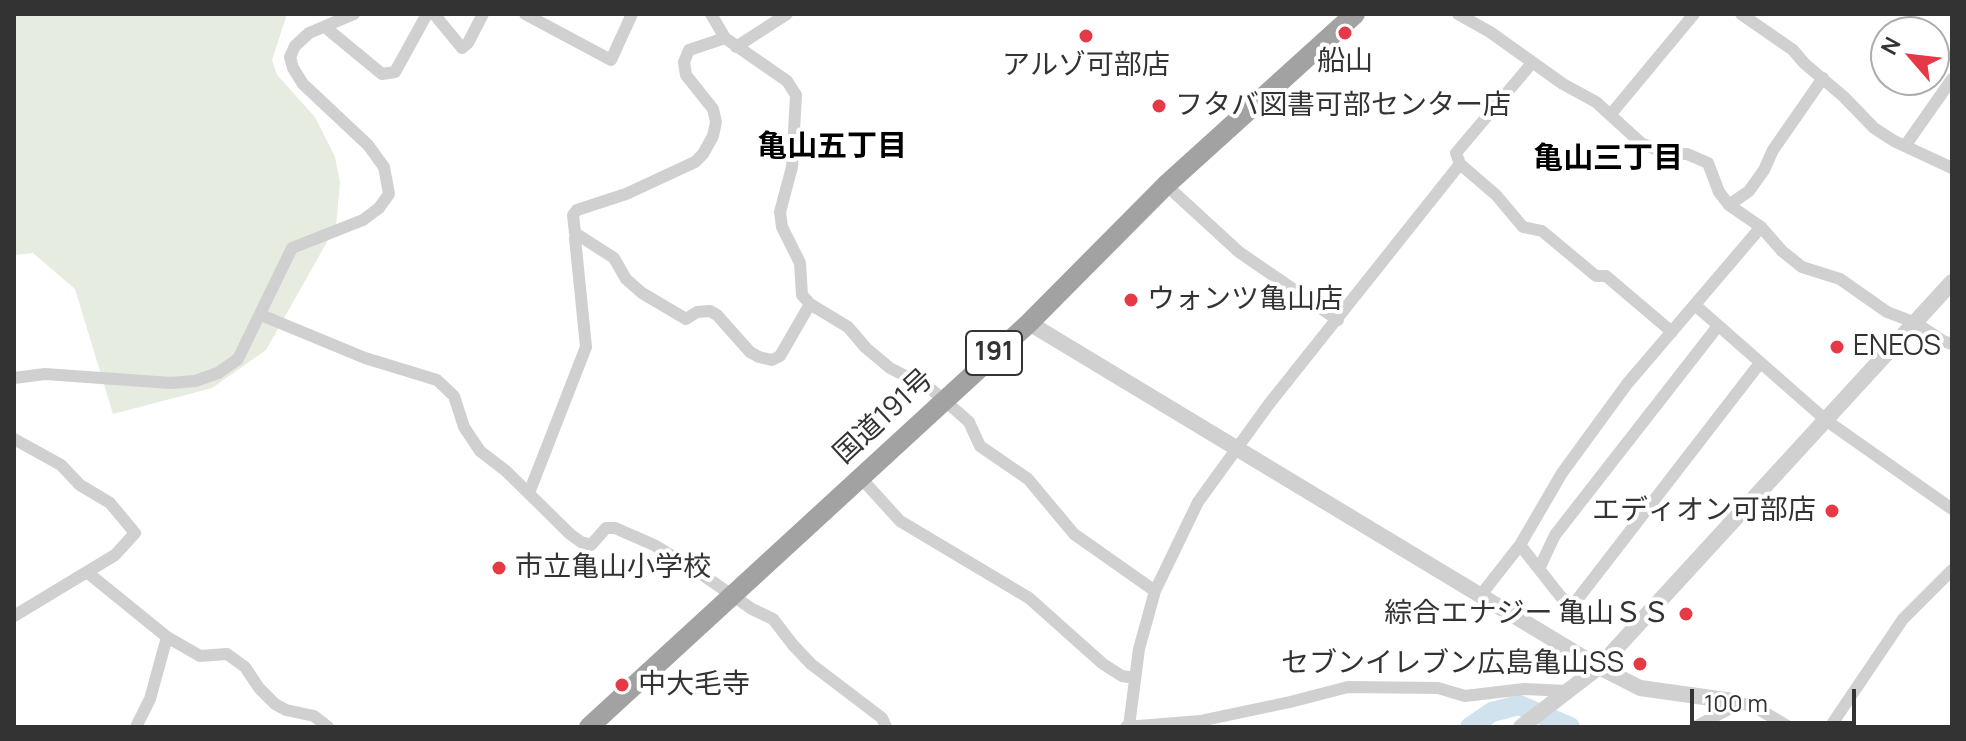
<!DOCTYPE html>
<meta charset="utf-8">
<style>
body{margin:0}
#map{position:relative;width:1966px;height:741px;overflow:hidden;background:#fff;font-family:Manrope,sans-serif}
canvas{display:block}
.frame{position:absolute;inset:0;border:16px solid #333;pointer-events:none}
.north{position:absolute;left:1870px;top:16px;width:80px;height:80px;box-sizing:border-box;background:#fff;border:2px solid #adadad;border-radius:50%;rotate:298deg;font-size:22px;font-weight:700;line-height:32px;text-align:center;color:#333}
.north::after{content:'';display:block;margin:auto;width:28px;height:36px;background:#e63946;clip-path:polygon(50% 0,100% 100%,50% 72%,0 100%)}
.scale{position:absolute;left:1690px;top:689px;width:166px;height:36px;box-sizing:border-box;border:4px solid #333;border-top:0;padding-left:10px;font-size:24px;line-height:28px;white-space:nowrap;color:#333;-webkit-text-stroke:6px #fff;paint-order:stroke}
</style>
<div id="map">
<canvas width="1966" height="741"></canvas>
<div class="frame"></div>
<div class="north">N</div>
<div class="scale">100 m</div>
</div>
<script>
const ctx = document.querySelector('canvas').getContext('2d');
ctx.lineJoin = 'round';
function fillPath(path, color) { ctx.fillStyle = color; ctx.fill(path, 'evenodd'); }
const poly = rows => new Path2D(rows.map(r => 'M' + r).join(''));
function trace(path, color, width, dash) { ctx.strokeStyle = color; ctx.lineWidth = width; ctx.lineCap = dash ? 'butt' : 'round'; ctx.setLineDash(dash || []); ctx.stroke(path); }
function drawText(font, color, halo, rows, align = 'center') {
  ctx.font = font + ' Manrope,"Noto Sans JP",sans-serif'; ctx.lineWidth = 8; ctx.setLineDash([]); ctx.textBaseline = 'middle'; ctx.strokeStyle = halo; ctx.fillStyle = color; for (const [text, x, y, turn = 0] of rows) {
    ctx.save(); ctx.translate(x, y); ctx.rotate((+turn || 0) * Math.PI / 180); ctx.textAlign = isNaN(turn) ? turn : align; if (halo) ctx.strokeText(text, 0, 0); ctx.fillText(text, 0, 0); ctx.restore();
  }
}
const green = poly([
 [14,14,287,14,272,60,277,75,315,117,335,157,340,183,336,226,266,350,212,388,113,414,75,289,33,253,14,255]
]);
const river = poly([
 [1470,727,1492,712,1519,705,1570,727]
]);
const minor = poly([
 [434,14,462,48,468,43,483,14],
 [525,14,611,60,632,14],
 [711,14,725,38,787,81,796,95,792,167,780,212,782,227,800,263,802,295,810,304,848,327,866,348,890,368,932,390,959,413,969,422,980,446,1028,479,1074,534,1155,591],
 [1458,14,1490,32,1563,84,1596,102,1641,143,1667,154,1687,154,1708,163,1719,192,1729,205,1761,227,1782,251,1802,267,1840,279,1887,312,1916,323,1943,341,1952,344],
 [1741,14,1793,50,1804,63,1844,97,1874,128,1894,141,1952,168],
 [325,27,382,74,395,72,427,14],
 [725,38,689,50,684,62,686,75,713,109,716,122,713,136,703,154,695,162,626,194,577,210,573,215,575,233,614,258,626,279,642,293,686,319,697,312,710,311,717,315,750,352,759,357,772,360,780,356,810,304],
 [736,47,787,14],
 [1532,63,1456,153,1460,164,1496,195,1523,227,1542,231,1596,276,1606,276,1672,332],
 [1611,114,1694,14],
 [1905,146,1952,79],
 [1166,185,1239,252,1338,320],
 [1729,205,1749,191,1764,170,1773,150,1823,78],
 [1695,305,1827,421,1952,509],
 [261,315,365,358,437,380,454,396,464,427,480,451,506,471,570,534,581,542,591,545,606,528,615,528,654,545,697,571,752,609,773,619,793,645,811,664,882,718,886,727],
 [14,378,45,374,171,383,195,381,218,373,238,359,292,248,363,220,379,208,389,194,384,167,368,145,303,84,293,68,290,57,295,46,309,33,354,14],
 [14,439,61,465,80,485,110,503,135,533,115,555,14,616],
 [860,477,900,521,1029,598,1103,664,1122,676,1135,678],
 [529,493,586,347,575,238],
 [1520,545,1561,597,1573,605,1760,363],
 [1539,569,1555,535,1718,326],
 [88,573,167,637,200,656,227,654,245,667,259,688,275,704,286,710,314,716,328,727],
 [1480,596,1520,545,1562,473,1627,384,1761,227],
 [1129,726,1139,649,1155,591,1198,502,1269,404,1460,164],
 [136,727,150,699,167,637],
 [1126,727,1200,721,1290,702,1348,687,1438,688,1465,696,1524,689,1568,691],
 [1695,727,1727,710,1733,701,1755,707,1789,727],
 [1830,727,1903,619,1952,570]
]);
const tertiary = poly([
 [1029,323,1599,667,1640,688,1733,701],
 [1521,727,1599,667,1952,282]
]);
const trunk = poly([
 [589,727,1029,323,1166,185,1355,14]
]);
const markers = [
 [1345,33,8,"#e63946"],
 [1086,36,8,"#e63946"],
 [1159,106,8,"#e63946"],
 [1131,300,8,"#e63946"],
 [1837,347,8,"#e63946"],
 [1832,511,8,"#e63946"],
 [499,568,8,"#e63946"],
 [1686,614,8,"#e63946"],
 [1640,664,8,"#e63946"],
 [622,685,8,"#e63946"]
];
const shields = [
 [994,353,56]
];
const shieldNames = [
 ["191",994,353]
];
const poiNames = [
 ["船山",1345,62,"center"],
 ["アルゾ可部店",1086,66,"center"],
 ["フタバ図書可部センター店",1175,106],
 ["ウォンツ亀山店",1147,300],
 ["ENEOS",1853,347],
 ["エディオン可部店",1816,511,"right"],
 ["市立亀山小学校",515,568],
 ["綜合エナジー 亀山ＳＳ",1670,614,"right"],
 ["セブンイレブン広島亀山SS",1624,664,"right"],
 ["中大毛寺",638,685]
];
const streetNames = [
 ["国道191号",884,417,-43]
];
const neighbourhoodNames = [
 ["亀山五丁目",832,148],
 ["亀山三丁目",1608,160]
];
fillPath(green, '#e6ecdf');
trace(river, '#cfe2ee', 20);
trace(minor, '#d0d0d0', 12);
trace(tertiary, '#d0d0d0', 16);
trace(trunk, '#a2a2a2', 20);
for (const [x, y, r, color] of markers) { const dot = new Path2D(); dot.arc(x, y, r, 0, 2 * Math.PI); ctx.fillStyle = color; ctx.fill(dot); trace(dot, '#fff', 3); }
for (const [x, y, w] of shields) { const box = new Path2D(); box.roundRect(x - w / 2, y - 22, w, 44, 6); ctx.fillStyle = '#fff'; ctx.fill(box); trace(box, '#333', 2); }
drawText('bold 26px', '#333', null, shieldNames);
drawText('28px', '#333', '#fff', poiNames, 'left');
drawText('28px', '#333', '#fff', streetNames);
drawText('bold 30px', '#000', '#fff', neighbourhoodNames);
</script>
